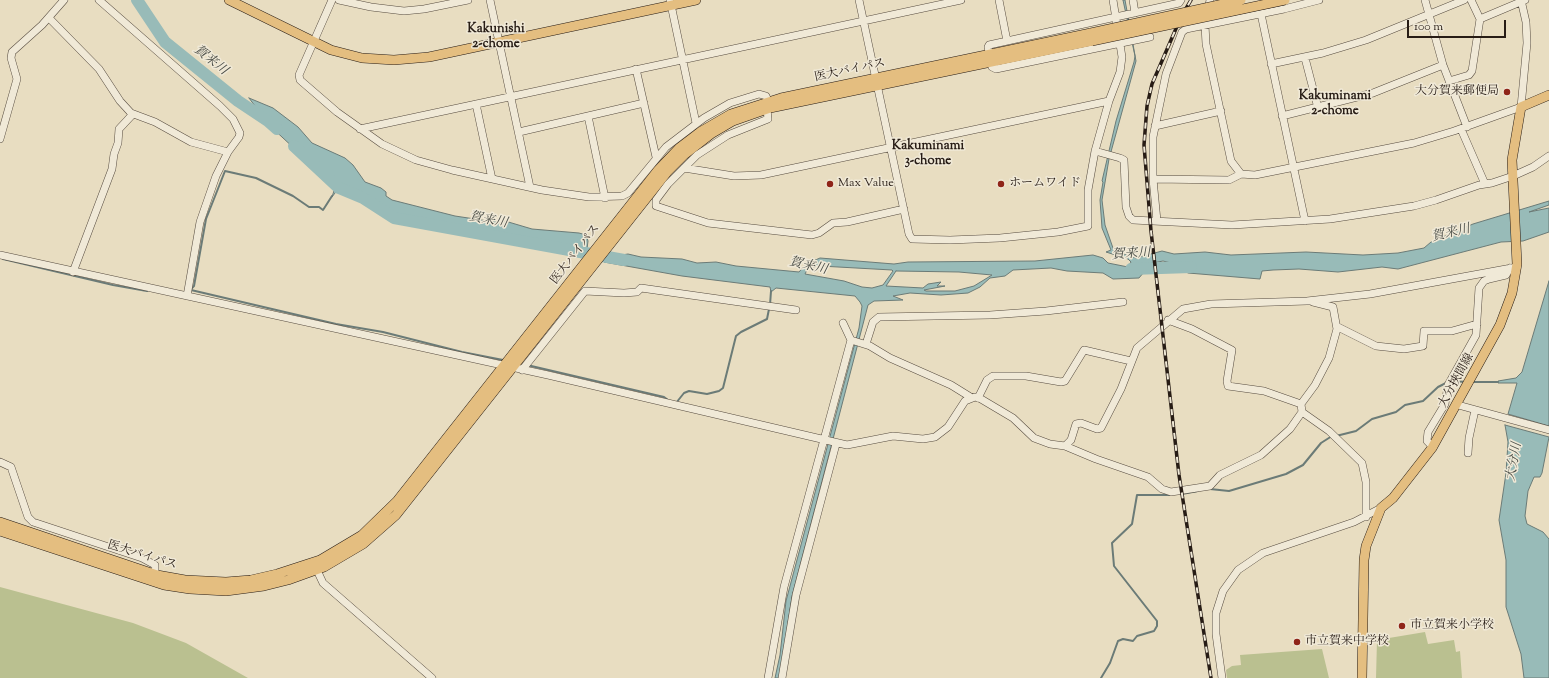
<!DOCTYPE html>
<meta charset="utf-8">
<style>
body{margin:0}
#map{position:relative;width:1549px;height:678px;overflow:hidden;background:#e8ddc1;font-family:"Sorts Mill Goudy",serif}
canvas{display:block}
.scale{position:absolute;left:1407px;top:20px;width:99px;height:18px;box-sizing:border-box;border:2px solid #271c15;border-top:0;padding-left:5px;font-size:12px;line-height:14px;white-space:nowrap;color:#271c15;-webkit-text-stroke:3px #f0e9d7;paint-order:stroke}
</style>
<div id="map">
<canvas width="1549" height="678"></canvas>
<div class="scale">100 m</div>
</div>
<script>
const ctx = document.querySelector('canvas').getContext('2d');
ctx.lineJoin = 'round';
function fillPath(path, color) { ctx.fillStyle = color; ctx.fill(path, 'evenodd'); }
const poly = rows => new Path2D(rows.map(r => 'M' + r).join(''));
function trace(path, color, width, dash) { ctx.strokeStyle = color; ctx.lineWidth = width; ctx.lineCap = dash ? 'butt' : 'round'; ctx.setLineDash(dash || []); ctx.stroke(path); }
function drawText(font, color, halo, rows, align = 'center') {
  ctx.font = font + ' "Sorts Mill Goudy","Noto Serif JP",serif'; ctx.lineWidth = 3; ctx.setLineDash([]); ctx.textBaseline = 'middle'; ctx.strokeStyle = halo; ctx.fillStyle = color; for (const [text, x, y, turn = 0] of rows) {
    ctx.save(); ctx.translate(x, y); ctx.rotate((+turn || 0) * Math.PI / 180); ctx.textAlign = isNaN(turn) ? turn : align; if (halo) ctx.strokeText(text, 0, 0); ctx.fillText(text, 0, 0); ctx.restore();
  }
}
const green = poly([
 [0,587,133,623,186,643,248,678,0,678],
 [1425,632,1428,644,1454,640,1456,652,1460,651,1462,678,1376,678,1377,640],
 [1322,649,1329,678,1227,678,1226,670,1232,666,1241,665,1240,655]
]);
const water = poly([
 [1123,0,1125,0,1136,61,1109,159,1102,200,1105,225,1114,251,1136,258,1162,251,1174,254,1205,252,1231,255,1306,252,1363,255,1398,253,1424,248,1431,242,1473,224,1549,201,1549,205,1529,212,1549,208,1549,232,1523,241,1501,242,1398,269,1382,267,1338,272,1299,269,1273,270,1262,271,1260,279,1188,273,1171,263,1163,261,1148,264,1144,272,1139,278,1113,279,1103,273,1067,271,1051,268,1013,270,1005,276,990,278,980,287,968,293,941,295,910,293,893,296,903,300,874,301,868,305,792,596,780,678,775,678,780,655,786,601,859,328,862,306,860,302,855,296,776,288,771,292,770,287,682,276,604,262,610,254,615,256,628,254,641,257,682,259,697,263,716,262,736,266,799,272,806,264,820,258,894,264,908,262,1035,261,1093,255,1103,258,1108,263,1128,267,1131,262,1128,259,1106,252,1111,250,1102,228,1100,200,1103,182,1102,181,1116,121,1134,62,1135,56,1123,0],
 [820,266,892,270,893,271,883,285,872,288,862,287,844,281,805,274,808,268,820,266],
 [896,271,959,272,992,275,974,286,955,291,926,291,924,290,945,286,937,286,941,282,928,284,923,288,886,286,896,271],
 [249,98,273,108,298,127,312,143,345,158,353,165,365,182,381,188,386,192,386,196,392,200,455,216,488,221,505,221,532,229,579,233,586,235,588,241,587,249,582,255,527,241,526,239,521,237,461,229,382,212,373,207,363,196,341,185,332,197,337,181,296,150,269,125,249,98],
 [1549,281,1549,426,1508,414,1517,383,1498,383,1498,381,1516,378,1522,372,1549,281],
 [1505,425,1549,437,1542,473,1540,477,1534,477,1528,491,1525,516,1527,524,1543,532,1549,539,1549,678,1524,678,1521,654,1506,607,1506,560,1499,520,1506,473,1508,442,1505,425]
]);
const stream = poly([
 [3,259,113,285,147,291],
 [191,289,194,286,206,219,225,171,256,178,293,196,309,207,319,207,323,210,332,196],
 [191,290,336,324,383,332,462,352,503,360],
 [770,305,771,291],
 [527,365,664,397,668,400],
 [1453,381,1466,382],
 [1473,382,1498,382],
 [676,403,684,393,689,391,707,394,719,391,723,388,736,336,741,332,767,319,769,309],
 [1336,436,1356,431,1372,419,1396,412,1405,405,1423,401,1438,387,1446,383],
 [1210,489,1229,491,1286,474,1303,465,1321,443,1332,436],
 [1182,494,1198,491],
 [1101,678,1110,663,1118,641,1123,639,1133,641,1137,636,1154,631,1157,626,1157,621,1114,566,1112,543,1132,524,1137,495,1170,495]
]);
const river = poly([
 [137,0,165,42,238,101,268,121,277,129],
 [294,146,339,188,363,198,394,218,624,260],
 [1131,269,1191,267]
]);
const minor = poly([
 [99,0,220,106,233,119,240,133,239,137,228,152,216,176,200,222,187,296],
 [332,0,299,75,300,80,337,112,382,144,416,160,452,170,542,190,589,197,622,196,628,193,666,147,704,118,730,103,759,94,766,96,768,101],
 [339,0,371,7,404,11,424,9,468,0],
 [490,0,530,187],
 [670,0,696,123],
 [859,0,909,234,912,239,950,240,1000,238,1058,232,1088,226,1088,190,1095,151,1109,101],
 [999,0,1007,41],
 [1133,0,1135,13],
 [1210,0,1205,25,1206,44,1231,161,1241,174,1255,175,1414,143,1454,131,1521,107,1527,43,1526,22,1521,0],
 [1425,0,1443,65,1467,127],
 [1261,14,1305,221],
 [49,18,99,69,120,101,131,113,155,122,191,142,228,152],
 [1480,19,1525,0],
 [1150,37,996,69,992,67,988,47,989,45,1179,3,1181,0],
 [1305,58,1318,108],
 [1271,64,1323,53,1366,40,1464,0],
 [636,69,656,157],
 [1449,81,1469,75,1472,71,1480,19,1471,0],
 [476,104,492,179],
 [767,109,768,119,728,135,697,155,668,184,656,200,656,206,708,223,812,235,819,233,833,223,847,222,904,209],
 [588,116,605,198],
 [1282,116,1373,93,1443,65],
 [1155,126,1221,111],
 [360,129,961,0],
 [1461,129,1485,184],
 [519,132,644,103],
 [0,139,17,79,11,58,12,52,42,25,64,0],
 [1095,151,1120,158,1124,160,1126,207,1129,216,1133,220,1232,225,1330,219,1414,206,1436,200,1479,185,1492,183,1513,176,1533,167,1549,156],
 [684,168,734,176,761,175,1109,101,1120,72,1122,57,1113,0],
 [1153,179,1229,180,1241,174],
 [1157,221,1153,179,1153,137,1166,74,1182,32,1186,29,1284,9,1319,0],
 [0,255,548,375,847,445,893,436,923,439,935,437,948,427,965,401,975,397,981,399,1013,418,1034,438,1050,444,1065,446,1071,440,1076,424,1081,423,1097,429,1101,428,1121,389,1137,348,1183,309,1211,304,1307,301,1370,294,1517,267],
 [73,272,112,169,114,154,118,143,119,129,133,114],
 [843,323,851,340,870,346,890,358,951,385,972,398],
 [1338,327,1376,346,1404,349,1423,346,1424,331,1452,331,1477,324],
 [866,344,873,322,879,317,990,315,1046,311,1123,302],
 [522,370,585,291,624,293,637,292,641,288,796,310],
 [978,398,987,380,993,376,1026,376,1061,382,1065,381,1084,350,1131,361],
 [1301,404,1315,385,1329,358,1337,329,1333,307,1313,302],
 [1458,405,1549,430],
 [1302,412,1329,431,1362,463,1366,482,1366,517],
 [1065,446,1096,459,1148,477,1162,489,1171,492,1210,486,1220,475,1261,455,1290,429,1302,412,1301,404,1264,391,1228,386,1227,381,1232,350,1192,329,1168,320],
 [1433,447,1427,441,1428,432,1445,404,1448,385,1476,335,1479,288,1484,281,1489,279,1506,275,1510,268],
 [1468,453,1469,438,1475,410],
 [0,462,11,467,28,517,33,522,142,558,155,565,155,574],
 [315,566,323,583,432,678],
 [768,678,784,587,851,340],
 [782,678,796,595,836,444],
 [1222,678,1216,634,1216,613,1223,591,1238,570,1263,553,1354,522,1381,508]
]);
const major = poly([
 [229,0,331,50,362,58,394,60,429,57,696,0],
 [0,522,157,575,185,580,226,582,251,580,277,574,320,560,362,535,397,501,658,170,679,148,700,132,731,114,781,98,1091,33],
 [0,531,164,585,190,589,226,591,264,586,288,580,324,567,363,544,396,515,668,171,684,155,711,134,733,121,770,108,1092,41],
 [1362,678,1364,560,1366,546,1381,508,1393,498,1432,448,1500,325,1512,293,1517,264,1512,160,1521,107,1549,95]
]);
const rail = poly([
 [1191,0,1181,17,1152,84,1147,106,1144,145,1151,231,1179,475,1211,678]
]);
const majorBridge = poly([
 [1091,33,1241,0],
 [1092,41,1285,0]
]);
const markers = [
 [1507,92,4,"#8f2418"],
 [830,184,4,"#8f2418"],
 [1001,184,4,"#8f2418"],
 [1402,626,4,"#8f2418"],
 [1297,642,4,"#8f2418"]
];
const streetNames = [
 ["医大バイパス",850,71,-12],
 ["医大バイパス",576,255,-52],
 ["大分挾間線",1457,381,-61],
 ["医大バイパス",142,556,17]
];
const poiNames = [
 ["大分賀来郵便局",1499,92,"right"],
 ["Max Value",838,184],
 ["ホームワイド",1009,184],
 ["市立賀来小学校",1410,626],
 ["市立賀来中学校",1305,642]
];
const neighbourhoodNames = [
 ["Kakunishi",496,30],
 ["2-chome",496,45],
 ["Kakuminami",1335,97],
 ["2-chome",1335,112],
 ["Kakuminami",928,147],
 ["3-chome",928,162]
];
const waterNames = [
 ["賀来川",210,61,39],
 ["賀来川",488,221,11],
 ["賀来川",1451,234,-13],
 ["賀来川",1131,255,-4],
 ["賀来川",808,267,13],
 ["大分川",1515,462,-80]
];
fillPath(green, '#bac090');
fillPath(water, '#98bbb8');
trace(water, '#6b7b77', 1);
trace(stream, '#6b7b77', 2);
trace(river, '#98bbb8', 12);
trace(minor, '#574c40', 8);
trace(major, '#271c15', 10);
trace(minor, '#f0e9d7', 7);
trace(major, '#e4be80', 9);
trace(rail, '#271c15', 3.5);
trace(rail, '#f0e9d7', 2, [6]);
trace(majorBridge, '#271c15', 10, []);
trace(majorBridge, '#e4be80', 9);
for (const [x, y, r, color] of markers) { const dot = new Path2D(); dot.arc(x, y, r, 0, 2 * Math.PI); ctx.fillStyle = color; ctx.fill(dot); trace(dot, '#f0e9d7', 1.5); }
drawText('12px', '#271c15', '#f0e9d7', streetNames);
drawText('12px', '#271c15', '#f0e9d7', poiNames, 'left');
drawText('bold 13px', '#271c15', '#f0e9d7', neighbourhoodNames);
drawText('italic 13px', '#494c46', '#f0e9d7', waterNames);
</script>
